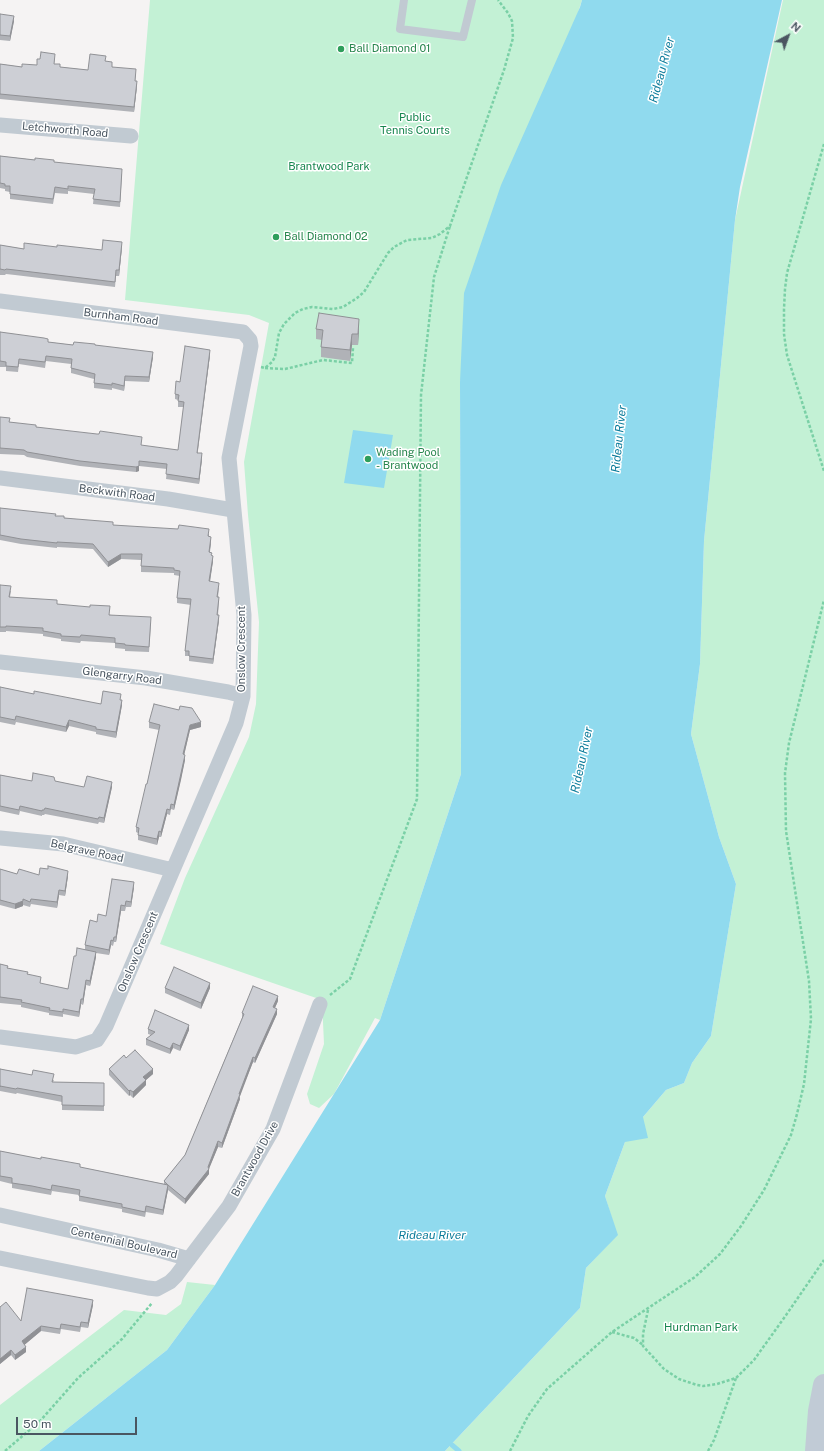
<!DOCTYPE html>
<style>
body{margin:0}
#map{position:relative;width:824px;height:1451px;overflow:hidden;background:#f5f3f3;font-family:"Public Sans",sans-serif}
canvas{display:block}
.north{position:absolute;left:768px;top:16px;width:40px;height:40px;-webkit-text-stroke:3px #fff;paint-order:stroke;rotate:41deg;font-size:11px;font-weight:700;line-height:16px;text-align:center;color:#4a5661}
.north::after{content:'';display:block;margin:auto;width:14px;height:18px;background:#4a5661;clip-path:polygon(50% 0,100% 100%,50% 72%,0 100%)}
.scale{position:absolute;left:16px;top:1417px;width:121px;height:18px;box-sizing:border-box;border:2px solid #4a5661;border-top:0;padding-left:5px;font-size:12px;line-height:14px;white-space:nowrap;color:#4a5661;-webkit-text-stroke:3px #fff;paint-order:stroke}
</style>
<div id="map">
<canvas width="824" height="1451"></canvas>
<div class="north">N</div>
<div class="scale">50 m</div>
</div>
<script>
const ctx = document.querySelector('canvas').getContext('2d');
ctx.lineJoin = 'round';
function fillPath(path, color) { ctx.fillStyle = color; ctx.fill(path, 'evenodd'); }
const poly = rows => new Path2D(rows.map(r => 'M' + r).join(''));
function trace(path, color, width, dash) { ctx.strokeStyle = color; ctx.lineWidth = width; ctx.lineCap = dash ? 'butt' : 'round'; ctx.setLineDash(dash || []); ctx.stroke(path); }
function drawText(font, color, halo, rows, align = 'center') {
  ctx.font = font + ' "Public Sans",sans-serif'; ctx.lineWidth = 3; ctx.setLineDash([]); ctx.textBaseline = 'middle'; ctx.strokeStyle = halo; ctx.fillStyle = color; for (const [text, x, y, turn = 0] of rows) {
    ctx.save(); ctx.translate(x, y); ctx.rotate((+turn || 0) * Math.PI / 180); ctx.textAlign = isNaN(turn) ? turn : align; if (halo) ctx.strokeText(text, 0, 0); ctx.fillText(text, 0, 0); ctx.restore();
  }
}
const green = poly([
 [150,0,582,0,460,382,461,774,380,1020,375,1018,334,1094,319,1108,310,1104,307,1094,324,1044,322,1000,160,944,185,878,249,737,256,704,259,622,248,515,244,462,269,323,249,315,125,300],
 [783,0,824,0,824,1451,445,1451,580,1308,586,1268,617,1235,605,1196,625,1142,643,1117,666,1090,684,1083,692,1063,711,1036,736,884,719,837,691,734,700,664,704,541,735,220],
 [187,1282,215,1285,167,1350,39,1451,0,1451,0,1405,124,1310,166,1315,181,1304]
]);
const water = poly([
 [582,0,782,0,740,187,735,220,704,541,700,664,691,734,719,837,736,884,711,1036,692,1063,684,1083,666,1090,643,1117,648,1138,625,1142,605,1196,618,1235,586,1268,580,1308,445,1451,39,1451,167,1350,215,1285,380,1020,461,774,460,382,464,293,501,185,580,7],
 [353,430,393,435,384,488,344,483]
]);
const stream = poly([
 [452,1445,459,1451]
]);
const path = poly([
 [824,144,787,273,785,289,784,309,784,334,787,355,824,471],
 [261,367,265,368,272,362,275,357,279,333,284,324,295,313,303,309,312,307,333,309,343,307,357,298,364,292,388,253,394,247,407,240,432,238,440,234,450,226,504,70,513,38,512,21,508,13,498,0],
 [265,368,285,369,323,360,352,363,353,348],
 [330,995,350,979,417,799,421,395,434,277,450,226],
 [648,1310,643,1334,643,1346,664,1369,679,1379,697,1385,703,1386,717,1384,736,1378,754,1360,784,1318,824,1260],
 [612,1332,634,1338,643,1345],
 [5,1451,40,1421,78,1378,122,1339,152,1303],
 [510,1451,528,1416,547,1389,612,1332,695,1277,720,1254,741,1226,764,1190,791,1135,797,1114,804,1084,811,1019,809,981,786,831,785,773,789,743,824,600],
 [708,1451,714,1440,736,1378]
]);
const lane = poly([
 [404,0,400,29,463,37,472,0]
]);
const street = poly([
 [0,125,131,136],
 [0,301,243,332,250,340,251,346,229,458,244,615,243,696,236,723,106,1026,97,1040,76,1047,0,1037],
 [0,478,168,499,233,510],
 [0,662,146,678,228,692,243,696],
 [0,838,63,844,173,870],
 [0,1215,158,1250,189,1259],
 [0,1258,148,1288,157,1289,170,1282,176,1276,229,1206,273,1129,320,1004]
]);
const secondary = poly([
 [816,1451,819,1411,824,1385]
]);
const wall = poly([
 [0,14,14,21,10,41,0,40],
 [55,59,54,64,60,67,88,70,106,61,112,67,136,75,135,81,137,86,134,112,0,99,0,64,22,67,37,65],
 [0,156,54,162,122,174,120,207,93,204,94,194,68,191,68,194,55,193,53,204,10,199,10,192,5,191,5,189,0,188],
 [0,245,24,249,57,247,102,250,122,247,119,276,116,276,115,287,15,275,6,274,5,275,0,275],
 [316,329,359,329,358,345,352,345,350,361,321,357,321,347,322,340,316,339],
 [0,332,48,342,73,345,95,345,153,357,149,382,125,381,124,391,112,388,112,390,94,388,94,379,71,373,71,364,46,361,45,368,19,364,18,372,6,371,6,367,0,367],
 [210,355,197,453,202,459,199,484,166,479,167,469,139,466,139,471,136,472,80,466,27,457,24,455,0,454,0,417,10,422,141,446,178,450,184,407,178,407,178,400,175,399,175,394,180,382],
 [0,508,113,525,209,534,209,536,211,542,210,552,212,556,213,561,210,582,219,588,218,597,219,602,218,615,219,620,213,664,189,661,189,656,185,656,185,651,191,605,177,603,177,598,180,576,174,575,174,573,141,572,141,560,121,559,108,567,93,549,57,547,57,548,21,544,0,540],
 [0,585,11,591,10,597,57,604,151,623,149,652,125,651,125,649,115,648,115,643,81,641,80,643,61,641,61,639,43,636,43,634,6,631,6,632,0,632],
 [0,687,34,694,101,704,121,700,122,705,116,738,96,734,96,732,69,726,66,732,16,722,15,725,0,722],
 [149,722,201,727,190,730,184,755,185,760,174,810,171,809,170,815,167,814,161,837,159,837,157,845,138,840,138,833,136,832,136,827,147,784,159,730,149,728],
 [0,775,32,781,55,781,84,787,112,787,104,823,99,822,98,824,45,814,44,815,42,815,42,816,20,811,19,815,0,811],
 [0,869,17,874,68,876,65,896,59,895,57,908,31,904,30,907,23,905,23,906,15,909,0,905],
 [134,887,131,907,126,907,125,911,121,911,116,942,114,942,113,946,111,945,109,955,96,953,96,957,90,986,86,985,83,1005,81,1004,79,1017,63,1014,63,1017,49,1015,49,1013,21,1007,21,1005,0,1003,0,964,8,968,28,974,41,984,68,989,76,956,85,950,85,945,97,922,106,916],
 [165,988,210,988,201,1009,165,993],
 [278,1001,275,1008,277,1014,255,1063,253,1062,240,1094,240,1099,222,1148,218,1147,209,1168,209,1174,185,1204,168,1190,163,1215,146,1212,145,1217,122,1212,122,1209,79,1201,79,1195,52,1191,51,1195,12,1188,12,1184,0,1181,0,1151,164,1184,164,1181,185,1155,242,1018,242,1013],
 [148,1029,189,1030,180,1051,173,1048,170,1054,146,1045,146,1039,151,1035,148,1034],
 [126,1058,153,1074,146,1080,146,1085,133,1098,130,1095,129,1096,109,1075,109,1069],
 [0,1069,54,1080,53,1082,104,1083,104,1111,62,1110,62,1102,17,1093,16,1094,0,1091,0,1092],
 [93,1305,88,1328,81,1327,80,1332,61,1329,60,1334,41,1331,24,1345,26,1352,15,1360,11,1355,0,1364,0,1307,21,1321]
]);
const shadedWall = poly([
 [14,16,14,21,10,41,10,36],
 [137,81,137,86,134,112,134,107],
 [122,242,122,247,119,276,119,270],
 [359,319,359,329,358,345,358,334],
 [352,334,352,345,350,361,350,350],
 [210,350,210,355,197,458,197,453],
 [153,352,153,357,149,382,149,377],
 [125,376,125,381,124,391,124,386],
 [202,453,202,459,199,484,199,479],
 [139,461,139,471,136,472,136,467],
 [211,537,211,542,209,557,209,552],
 [121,554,121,559,108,567,108,562],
 [213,556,213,561,209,587,209,581],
 [219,615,219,620,213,664,213,659],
 [122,700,122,705,116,738,116,732],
 [69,720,69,726,66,732,66,727],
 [201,722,201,727,190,730,183,760,183,754,190,725],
 [185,755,185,760,181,780,174,810,174,805],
 [112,782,112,787,104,823,104,818],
 [167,809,167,814,161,837,161,832],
 [159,831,159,837,157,845,157,839],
 [68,871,68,876,65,896,65,891],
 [134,882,134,887,131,907,131,902],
 [59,890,59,895,57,908,57,902],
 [23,899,23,906,15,909,15,904],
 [121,905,121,911,116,942,116,937],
 [111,940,111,945,109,955,109,950],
 [96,952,96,957,90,986,90,981],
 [86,980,86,985,83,1005,83,999],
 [210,983,210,988,201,1009,201,1003],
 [278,996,278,1001,273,1012,273,1007],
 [81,999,81,1004,79,1017,79,1012],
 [277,1009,277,1014,255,1063,255,1058],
 [189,1025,189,1030,180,1051,180,1046],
 [173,1043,173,1048,170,1054,170,1049],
 [253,1057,253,1062,239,1099,239,1094],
 [153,1069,153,1074,146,1080,146,1085,133,1098,133,1092,143,1077],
 [130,1090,130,1095,129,1096,129,1091],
 [240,1094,240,1099,222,1148,222,1143],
 [218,1141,218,1147,209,1169,209,1174,185,1204,185,1199,208,1167],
 [168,1185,168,1190,163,1215,163,1210],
 [93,1300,93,1305,88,1328,88,1323],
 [41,1326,41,1331,22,1347,22,1341],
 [26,1347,26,1352,15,1360,15,1355],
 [11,1350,11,1355,0,1364,0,1359]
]);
const building = poly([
 [0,14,14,16,10,36,0,35,0,14],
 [41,52,55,54,54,64,60,64,60,67,88,70,90,54,106,56,105,61,112,62,112,67,136,69,135,81,137,81,134,107,0,94,0,64,22,67,22,64,37,65,37,59,40,59,41,52],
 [0,156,35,160,35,158,54,160,54,162,122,169,120,202,93,199,95,189,68,186,68,189,55,187,53,199,10,194,10,186,5,186,5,184,0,183,0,156],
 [103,240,122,242,119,270,116,270,115,282,15,270,6,269,5,270,0,269,0,245,24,249,24,243,57,247,57,245,102,250,103,240],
 [319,313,359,319,358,334,352,334,350,350,321,347,323,330,316,329,319,313],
 [0,332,44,338,48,339,48,342,73,345,74,342,95,344,95,345,153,352,149,377,125,376,124,386,112,383,112,385,94,383,95,374,71,368,72,359,46,356,45,362,19,359,18,367,6,366,6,362,0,361,0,332],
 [185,346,210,350,197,453,202,453,199,479,166,474,167,464,139,461,139,466,136,467,80,461,27,452,24,450,0,448,0,417,10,418,9,422,36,425,36,427,97,434,99,434,100,431,142,437,141,445,178,450,184,402,178,401,179,395,175,394,176,381,180,382,185,346],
 [0,508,56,514,55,516,64,516,64,518,113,522,113,525,178,529,179,525,209,529,208,536,211,537,209,552,212,553,211,555,213,556,209,581,219,583,217,597,219,597,217,615,219,615,213,659,189,656,189,651,185,651,191,599,177,598,180,571,174,570,174,568,141,566,142,554,121,554,108,562,93,544,57,542,57,543,21,539,0,535,0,508],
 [0,585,11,586,9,597,57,600,57,604,90,607,90,605,110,606,109,615,151,617,149,647,125,645,125,644,115,643,115,638,81,635,80,637,61,636,61,634,43,631,43,628,6,626,6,627,0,627,0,585],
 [0,687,34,694,34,691,101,704,103,691,121,694,120,700,122,700,116,732,96,729,96,727,69,720,66,727,16,716,15,720,0,717,0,687],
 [154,704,179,710,180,706,192,708,201,722,190,725,183,754,185,755,174,805,171,804,170,810,167,809,161,832,159,831,157,839,138,835,139,828,136,827,146,784,147,784,160,725,149,722,154,704],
 [33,773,54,777,55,781,84,787,87,776,112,782,104,818,99,817,98,819,45,808,44,810,42,810,42,811,20,806,19,810,0,806,0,775,32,781,33,773],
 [48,866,68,871,65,891,59,890,57,902,31,899,30,902,23,899,23,901,15,904,0,900,0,869,17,874,19,869,39,875,40,868,48,869,48,866],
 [112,879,134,882,131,902,126,901,125,906,121,905,116,937,114,937,113,941,111,940,109,950,85,945,90,920,97,922,98,914,106,916,112,879],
 [77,948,96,952,90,981,86,980,83,999,81,999,79,1012,63,1009,63,1012,49,1010,50,1008,21,1002,22,1000,0,997,0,964,8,966,7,968,28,972,27,974,41,977,40,983,68,989,74,956,76,956,77,948],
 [174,967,210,983,201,1003,165,988,174,967],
 [253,986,278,996,273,1007,277,1009,255,1058,253,1057,239,1094,240,1094,222,1143,218,1141,208,1167,209,1169,185,1199,168,1185,163,1210,146,1206,145,1212,122,1207,122,1204,79,1196,80,1190,52,1185,51,1190,32,1186,12,1183,12,1178,0,1176,0,1151,41,1159,41,1157,80,1164,80,1167,168,1185,164,1181,185,1155,244,1014,242,1013,253,986],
 [155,1010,189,1025,180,1046,173,1043,170,1049,146,1039,155,1032,148,1029,155,1010],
 [135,1050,153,1069,143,1077,146,1080,133,1092,130,1090,129,1091,109,1069,124,1055,126,1058,135,1050],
 [0,1069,32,1075,33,1070,54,1074,52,1082,104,1083,104,1106,62,1105,62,1096,17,1088,16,1089,0,1086,0,1087,0,1069],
 [27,1288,93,1300,88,1323,81,1322,80,1327,61,1324,60,1329,41,1326,22,1341,26,1347,15,1355,11,1350,0,1359,0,1307,6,1302,21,1321,27,1288]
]);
const markers = [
 [341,49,4,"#2e9e5b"],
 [276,237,4,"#2e9e5b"],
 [368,459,4,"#2e9e5b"]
];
const leisureNames = [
 ["Ball Diamond 01",349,49],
 ["Ball Diamond 02",284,237],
 ["Wading Pool",376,453],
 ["- Brantwood",376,466]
];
const parkNames = [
 ["Public",415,118],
 ["Tennis Courts",415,131],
 ["Brantwood Park",329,167],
 ["Hurdman Park",701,1328]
];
const streetNames = [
 ["Letchworth Road",65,130,5],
 ["Burnham Road",121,317,7],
 ["Beckwith Road",117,493,7],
 ["Onslow Crescent",242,649,-90],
 ["Glengarry Road",122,676,7],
 ["Belgrave Road",87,851,12],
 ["Onslow Crescent",138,952,-67],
 ["Brantwood Drive",255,1159,-61],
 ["Centennial Boulevard",124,1243,13]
];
const waterNames = [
 ["Rideau River",662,70,-75],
 ["Rideau River",619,439,-84],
 ["Rideau River",582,760,-78],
 ["Rideau River",432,1235]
];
fillPath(green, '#c3f1d5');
fillPath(water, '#90daee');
trace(stream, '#90daee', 5);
trace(path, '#7ad0a6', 2.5, [3, 2]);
trace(lane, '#c1cad2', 8);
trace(street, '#c1cad2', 15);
trace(secondary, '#c1cbd6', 22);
fillPath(wall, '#b0b2b7');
fillPath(shadedWall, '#909195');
fillPath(building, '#cdcfd5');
trace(building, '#909195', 1);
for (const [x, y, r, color] of markers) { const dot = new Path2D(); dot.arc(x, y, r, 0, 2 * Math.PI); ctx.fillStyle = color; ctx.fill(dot); trace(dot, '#fff', 1.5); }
drawText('11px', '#27864d', '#fff', leisureNames, 'left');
drawText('11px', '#17864f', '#fff', parkNames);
drawText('11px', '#4a5661', '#fff', streetNames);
drawText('italic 12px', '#0c7c9b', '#fff', waterNames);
</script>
